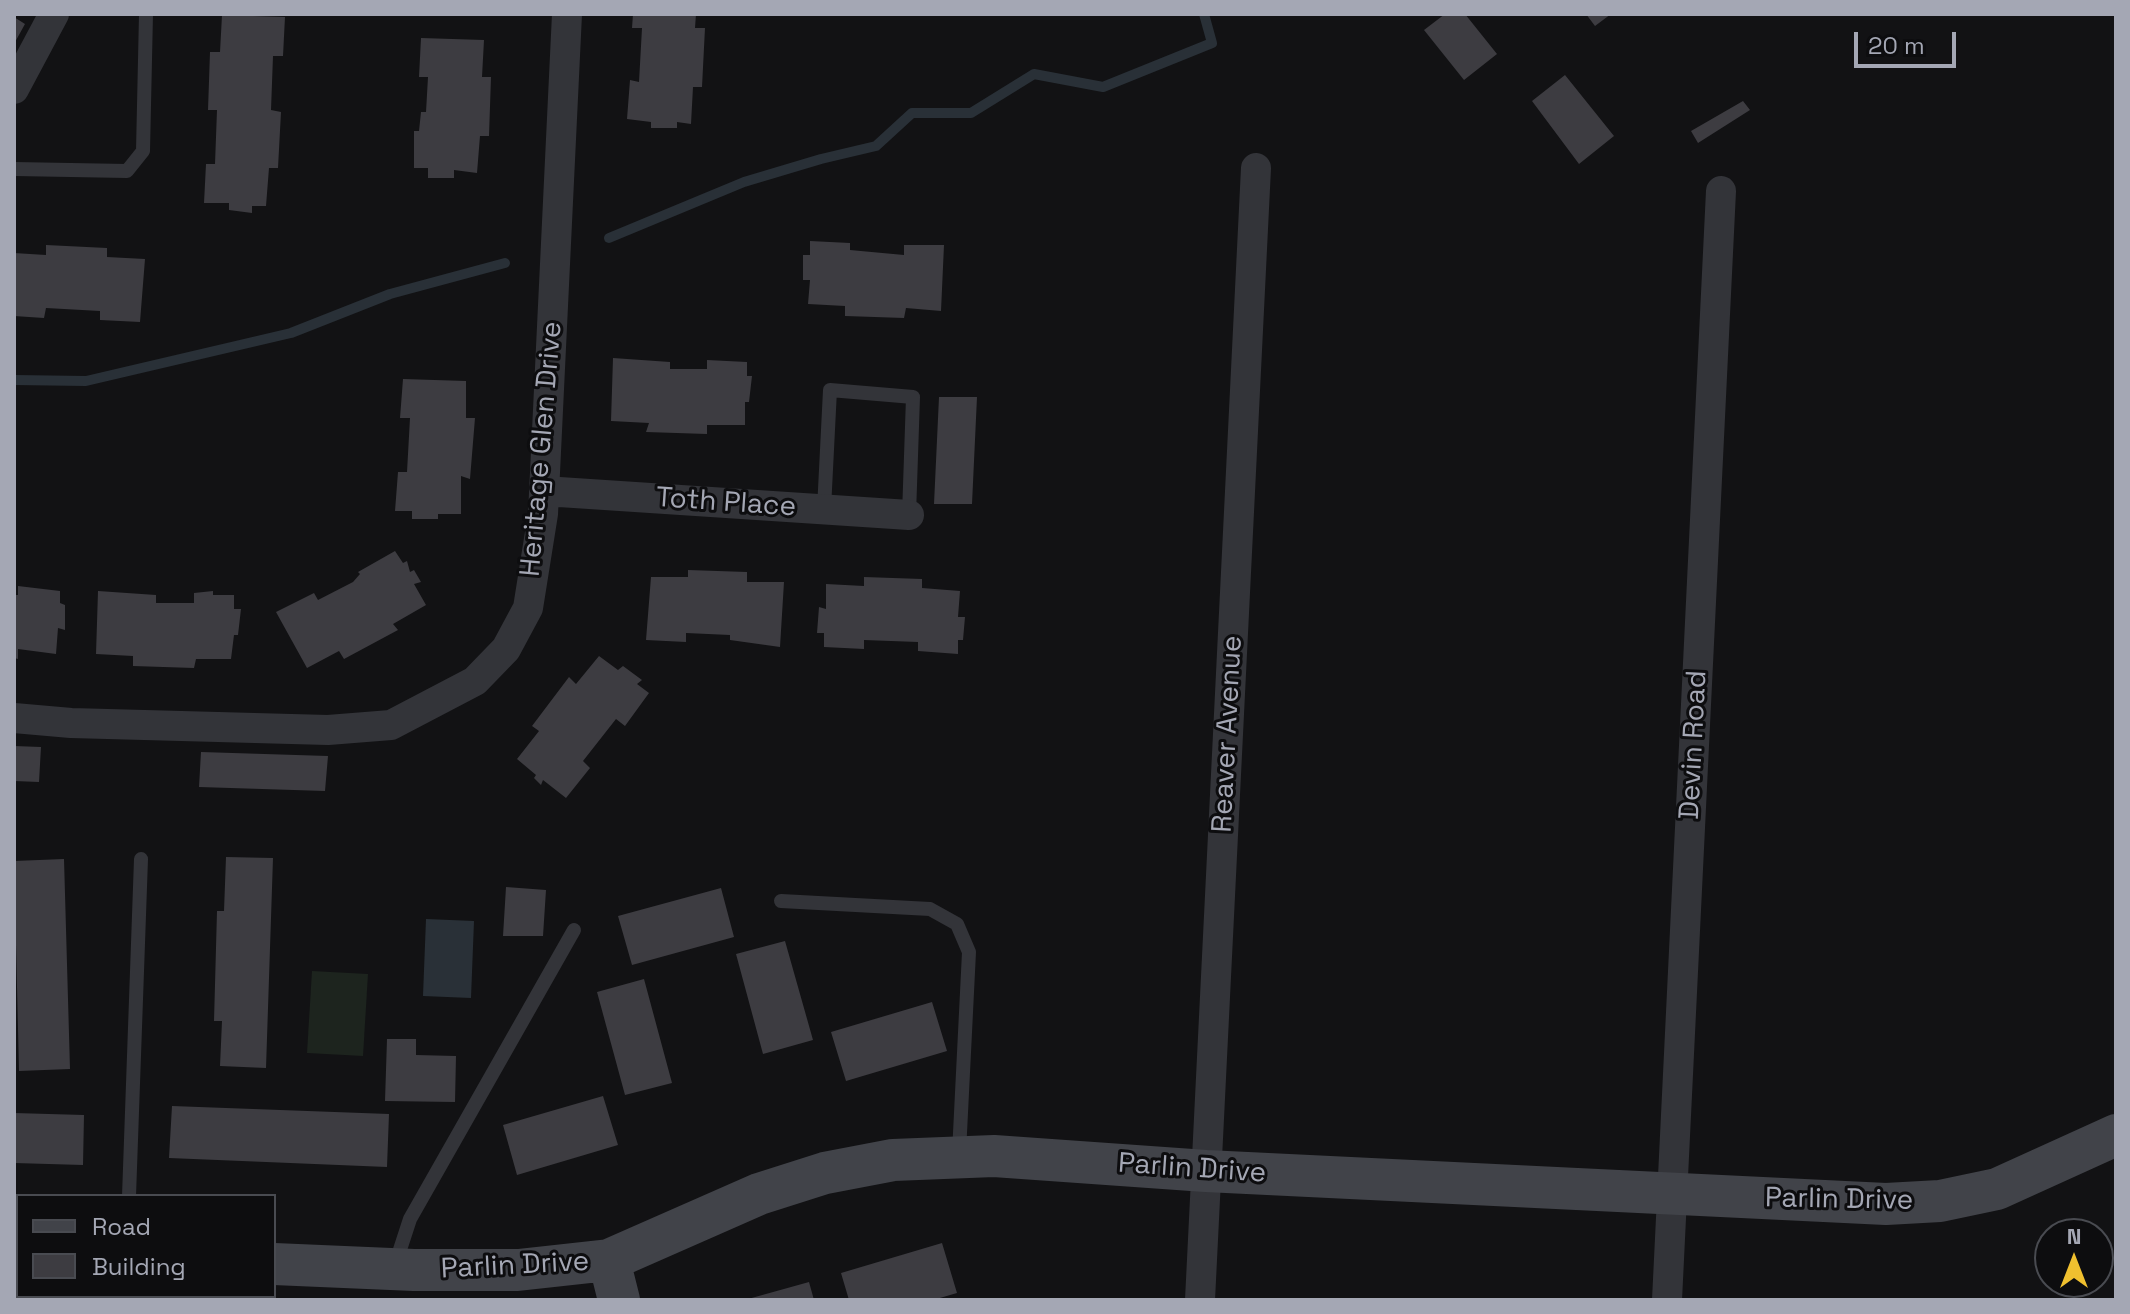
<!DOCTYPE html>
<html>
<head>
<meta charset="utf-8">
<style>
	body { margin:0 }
	#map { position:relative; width:2130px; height:1314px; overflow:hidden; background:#121214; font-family:"Space Grotesk",sans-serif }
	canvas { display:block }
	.frame { position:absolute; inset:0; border:16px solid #a4a7b4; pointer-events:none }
	.legend { position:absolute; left:16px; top:1194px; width:260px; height:104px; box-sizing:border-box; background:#0d0d0f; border:2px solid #494b51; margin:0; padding:10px 14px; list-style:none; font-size:24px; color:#a4a7b4 }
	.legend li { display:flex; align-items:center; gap:16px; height:40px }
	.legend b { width:40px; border:2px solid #494b51 }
	.north { position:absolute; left:2034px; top:1218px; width:80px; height:80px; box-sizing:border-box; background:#0d0d0f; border:2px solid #494b51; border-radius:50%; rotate:0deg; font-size:22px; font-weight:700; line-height:32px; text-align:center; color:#a4a7b4 }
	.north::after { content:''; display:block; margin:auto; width:28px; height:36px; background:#f0c02f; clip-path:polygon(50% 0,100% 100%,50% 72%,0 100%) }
	.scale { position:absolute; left:1854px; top:32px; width:102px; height:36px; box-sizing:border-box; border:4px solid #a4a7b4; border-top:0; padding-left:10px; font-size:24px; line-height:28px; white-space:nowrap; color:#a4a7b4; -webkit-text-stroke:6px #0d0d0f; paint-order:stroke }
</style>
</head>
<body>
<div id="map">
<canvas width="2130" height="1314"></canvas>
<div class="frame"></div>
<ul class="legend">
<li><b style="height:10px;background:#414349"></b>Road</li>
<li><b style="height:22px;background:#3d3c41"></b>Building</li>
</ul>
<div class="north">N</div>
<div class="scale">20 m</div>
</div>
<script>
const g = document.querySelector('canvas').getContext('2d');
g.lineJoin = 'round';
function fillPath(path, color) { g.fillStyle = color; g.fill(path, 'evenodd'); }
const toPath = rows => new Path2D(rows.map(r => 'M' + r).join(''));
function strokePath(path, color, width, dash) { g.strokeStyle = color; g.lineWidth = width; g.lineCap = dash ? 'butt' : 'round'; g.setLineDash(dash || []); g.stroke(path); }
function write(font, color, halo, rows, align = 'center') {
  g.font = font + ' "Space Grotesk",sans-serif'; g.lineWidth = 6; g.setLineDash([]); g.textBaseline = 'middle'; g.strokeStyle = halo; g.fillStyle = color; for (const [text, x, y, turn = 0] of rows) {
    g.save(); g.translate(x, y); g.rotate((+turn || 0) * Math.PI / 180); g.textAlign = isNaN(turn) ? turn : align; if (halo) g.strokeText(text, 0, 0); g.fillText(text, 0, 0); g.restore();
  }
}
fillPath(toPath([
	[312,971,368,974,363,1056,307,1053]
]), '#1d241e');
fillPath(toPath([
	[426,919,474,921,471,998,423,996]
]), '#293037');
strokePath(toPath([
	[609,238,744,182,821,159,876,146,912,113,971,113,1034,74,1103,87,1212,43,1204,14],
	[14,380,86,381,291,333,390,294,505,263]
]), '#293037', 10);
fillPath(toPath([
	[633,14,696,14,695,28,705,28,702,87,693,87,691,124,677,122,677,128,651,128,651,122,627,119,630,80,639,82,642,28,632,28],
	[1445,14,1465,14,1497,54,1464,80,1424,30],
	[1586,14,1611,14,1595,26],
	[222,15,285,17,283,56,273,56,271,110,281,112,278,168,269,168,266,206,252,206,252,213,229,210,229,203,204,203,206,164,215,164,217,110,208,110,210,52,220,52],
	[14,17,25,24,14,44],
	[421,38,484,40,482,77,491,77,489,136,480,136,477,173,454,170,454,178,428,178,428,168,414,168,414,131,419,131,421,112,426,112,428,77,419,77],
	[1565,75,1614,136,1579,164,1532,101],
	[1743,101,1750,110,1698,143,1691,131],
	[810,241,850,243,850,250,904,255,904,245,944,245,941,311,906,308,904,318,845,316,845,306,808,304,810,280,803,280,803,255,810,255],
	[46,245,107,248,107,257,145,259,140,322,100,320,100,311,46,308,44,318,14,316,14,253,46,255],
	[613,358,670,362,670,369,707,369,707,360,747,362,747,376,752,376,749,402,745,402,745,425,707,425,707,434,646,432,649,423,611,421],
	[403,379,466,381,466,418,475,418,470,479,461,476,461,514,438,514,438,519,412,519,412,511,395,511,398,472,407,472,410,418,400,418],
	[939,397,977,397,972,504,934,504],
	[395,551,403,563,407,561,410,572,414,570,421,582,414,584,426,605,393,624,398,630,344,659,339,651,307,668,276,612,314,593,318,600,353,582,360,574,358,572],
	[688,570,747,572,747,582,784,582,780,647,730,640,730,635,686,633,686,642,646,640,651,577,688,577],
	[864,577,922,579,922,588,960,591,958,617,965,617,963,640,958,640,958,654,918,651,918,642,864,640,864,649,824,647,824,633,817,633,819,607,826,609,826,584,864,586],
	[18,586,60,591,60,603,65,605,65,630,58,628,56,654,18,649,18,659,14,658,14,595,18,595],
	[98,591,156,595,156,603,194,603,194,593,213,591,213,595,234,595,234,609,241,609,238,635,234,635,231,659,196,659,194,668,133,666,133,656,96,654],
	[599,656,618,670,623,666,642,680,637,684,649,693,625,726,616,719,583,761,590,768,566,798,543,780,541,785,534,778,536,775,517,759,539,731,532,726,569,677,576,684],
	[14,746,41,747,39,782,14,781],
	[201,752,328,756,325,791,199,787],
	[226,857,273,858,266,1068,220,1066,222,1021,214,1021,217,911,224,911],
	[64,859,70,1069,19,1071,14,861],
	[506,887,546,890,543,936,503,936],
	[721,888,734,937,632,965,618,916],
	[785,941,813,1040,763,1054,736,954],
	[644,979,672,1083,625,1095,597,992],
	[932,1002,947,1051,846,1081,831,1032],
	[387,1039,416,1039,416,1055,456,1056,455,1102,385,1101],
	[603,1096,618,1145,517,1175,503,1125],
	[172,1106,389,1114,387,1167,169,1158],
	[14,1113,84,1115,83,1165,14,1163],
	[942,1243,957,1293,933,1300,849,1300,841,1273],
	[809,1282,814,1300,749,1300,748,1299]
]), '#3d3c41');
strokePath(toPath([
	[14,169,127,171,143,151,146,14],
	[824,509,830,390,913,397,909,515],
	[781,901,930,909,957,924,969,952,959,1153],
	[129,1196,141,859],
	[395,1265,410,1219,574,930]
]), '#333439', 14);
strokePath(toPath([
	[14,89,54,14],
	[544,491,909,515],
	[14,718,71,723,328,730,391,725,475,681,506,649,528,608,543,514,567,14],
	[125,1300,125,1296],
	[1200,1300,1256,168],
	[1667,1300,1721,191]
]), '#333439', 30);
strokePath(toPath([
	[14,1255,18,1255],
	[609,1260,619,1300],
	[274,1264,414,1270,518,1270,609,1260,759,1194,825,1173,893,1160,994,1156,1206,1171,1886,1204,1940,1201,1997,1189,2116,1135]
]), '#414349', 42);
write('28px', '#a4a7b4', '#0d0d0f', [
	["Heritage Glen Drive",542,449,-85],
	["Toth Place",726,503,4],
	["Reaver Avenue",1228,734,-87],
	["Devin Road",1694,745,-87],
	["Parlin Drive",1192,1169,4],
	["Parlin Drive",1839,1200,1],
	["Parlin Drive",515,1266,-3]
]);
</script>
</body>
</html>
